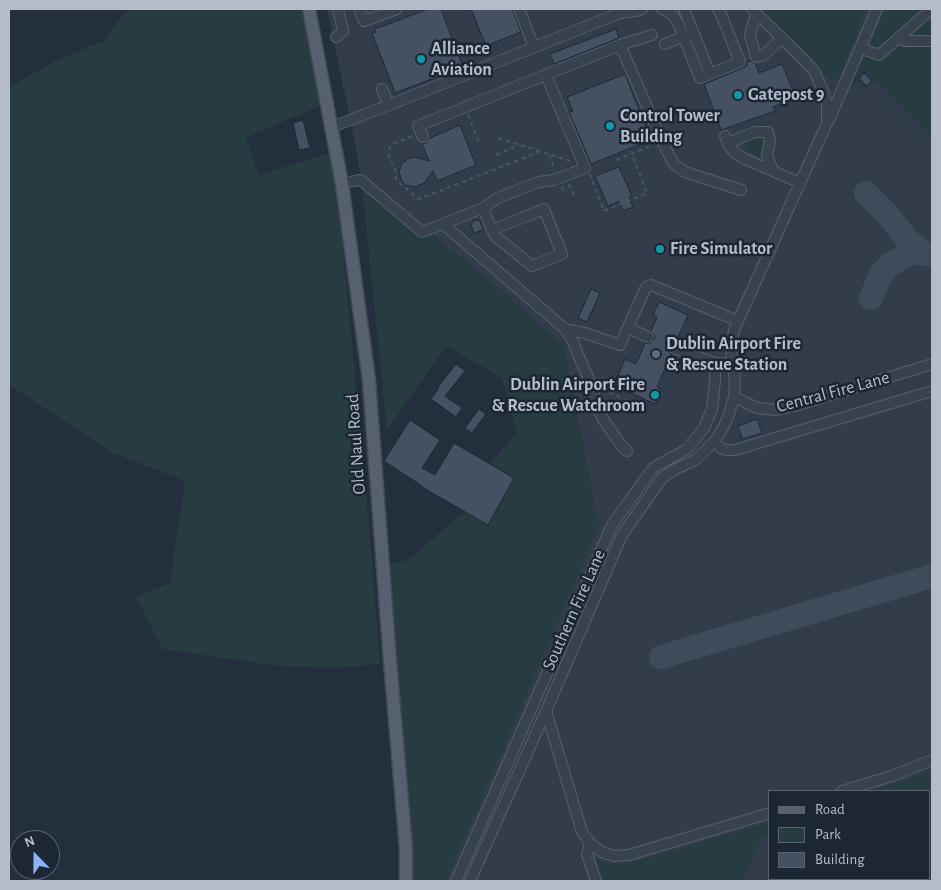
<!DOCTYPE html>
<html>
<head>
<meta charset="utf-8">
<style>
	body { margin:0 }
	#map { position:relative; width:941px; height:890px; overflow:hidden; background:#242f3e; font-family:"Alegreya Sans",sans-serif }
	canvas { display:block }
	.frame { position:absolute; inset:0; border:10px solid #b4bcc9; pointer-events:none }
	.legend { position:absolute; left:768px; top:790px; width:162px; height:90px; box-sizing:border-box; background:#1d2633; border:1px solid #59626f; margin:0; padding:6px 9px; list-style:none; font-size:15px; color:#b4bcc9 }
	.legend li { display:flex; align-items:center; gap:10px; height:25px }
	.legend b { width:25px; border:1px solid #59626f }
	.north { position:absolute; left:10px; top:830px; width:50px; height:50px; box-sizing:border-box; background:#1d2633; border:1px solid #59626f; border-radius:50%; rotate:338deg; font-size:14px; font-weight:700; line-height:20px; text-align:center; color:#b4bcc9 }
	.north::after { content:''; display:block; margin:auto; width:18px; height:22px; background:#8ab4f8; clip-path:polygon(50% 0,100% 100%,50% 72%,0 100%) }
</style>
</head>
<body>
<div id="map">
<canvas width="941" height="890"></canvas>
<div class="frame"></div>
<ul class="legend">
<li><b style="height:6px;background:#56606e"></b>Road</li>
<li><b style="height:14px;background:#263c3f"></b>Park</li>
<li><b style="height:14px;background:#455162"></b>Building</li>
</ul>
<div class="north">N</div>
</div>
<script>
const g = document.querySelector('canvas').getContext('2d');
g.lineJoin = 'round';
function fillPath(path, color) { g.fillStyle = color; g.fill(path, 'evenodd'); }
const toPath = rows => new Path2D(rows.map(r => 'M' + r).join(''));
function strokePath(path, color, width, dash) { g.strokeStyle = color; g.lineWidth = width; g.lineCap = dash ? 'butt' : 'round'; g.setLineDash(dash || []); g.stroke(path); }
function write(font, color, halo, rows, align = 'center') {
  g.font = font + ' "Alegreya Sans",sans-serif'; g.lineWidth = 5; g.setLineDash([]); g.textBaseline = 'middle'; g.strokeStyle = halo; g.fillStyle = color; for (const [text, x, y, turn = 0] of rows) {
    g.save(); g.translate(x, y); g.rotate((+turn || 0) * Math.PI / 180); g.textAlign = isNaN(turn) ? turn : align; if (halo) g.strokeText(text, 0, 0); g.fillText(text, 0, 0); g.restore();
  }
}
fillPath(toPath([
	[327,9,932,9,932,881,441,881,564,346,492,283,361,177,352,128],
	[770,791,930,791,930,879,770,879]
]), '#323c4b');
fillPath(toPath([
	[128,9,304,9,321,105,246,138,259,175,332,152,344,258,372,559,380,664,333,668,271,665,162,649,136,597,170,583,185,481,113,453,9,385,9,87,59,59,103,41],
	[761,9,865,9,856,36,840,75,838,78,832,80,824,75,818,65,811,57],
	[885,9,921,9,919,11,921,13,876,51,870,46],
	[926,19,932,25,932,38,911,37,907,34],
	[902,43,932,43,932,137,876,81,866,88,857,88,851,84,866,53,882,60],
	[758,136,765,137,765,156,760,158,749,151,744,142],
	[361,177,492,283,564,346,599,526,446,881,412,881,389,564,408,560,465,511,488,524,514,478,489,464,517,433,502,378,446,346,387,430],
	[932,770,932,881,831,881,832,879,930,879,930,791,871,791,905,781],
	[770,822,770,836,761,839,742,881,602,881,595,858,605,863,615,865,632,863]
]), '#263c3f');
strokePath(toPath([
	[866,193,888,215,908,241,926,254,932,255],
	[871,298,881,274,890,265,906,255,915,252,926,254],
	[661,657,932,576]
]), '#3f4a5a', 24);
const building = toPath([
	[428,9,441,9,463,67,395,93,372,33,376,32,375,29,428,9],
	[471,9,512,9,521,32,486,46,471,9],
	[616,29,619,38,554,64,550,54,616,29],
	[750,61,756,64,759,73,782,64,796,98,773,107,775,111,721,130,704,84,743,68,746,66,747,62,750,61],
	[864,73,872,81,866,86,859,78,864,73],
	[625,74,651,140,591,164,569,112,573,111,567,97,625,74],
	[303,120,310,148,299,150,293,123,303,120],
	[460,125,476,165,437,181,433,171,424,183,415,187,405,185,402,181,399,172,402,163,410,158,415,157,429,161,422,144,426,143,430,138,460,125],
	[619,167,632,196,629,197,633,207,623,211,619,201,608,206,595,176,619,167],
	[476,220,480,221,483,230,474,233,471,225,473,221,476,220],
	[591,289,600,293,587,322,578,318,591,289],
	[659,302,688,315,676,342,672,341,668,345,667,350,671,354,657,387,661,389,659,397,655,404,614,385,625,359,636,364,645,343,649,344,654,340,655,336,651,331,657,317,653,315,659,302],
	[456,364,465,371,445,396,462,408,456,417,431,399,439,388,438,387,456,364],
	[479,409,486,414,472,433,465,428,479,409],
	[757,419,762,433,742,439,738,426,757,419],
	[410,420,440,440,422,468,435,475,454,443,514,478,488,525,422,487,422,486,384,461,410,420]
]);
fillPath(building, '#455162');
strokePath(building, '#1f2835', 1);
const minor = toPath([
	[359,9,364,21,397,9],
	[519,9,534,47],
	[662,9,670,13,674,17,678,23,700,78,740,62,721,14,718,9],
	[684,9,710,74],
	[752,9,796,52,814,71,824,93,827,105,827,123,734,330,731,350,735,382,734,397,728,417,722,430,714,442,695,460,674,470,662,478,622,535,546,711,582,832,590,843,602,852,614,856,629,855,770,813],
	[621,13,636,11,642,9],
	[758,15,754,20,750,35,756,57,764,55,782,38],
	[336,37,343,31,338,9],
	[900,38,905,41,932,41],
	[665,44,689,34],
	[620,45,662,141,673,163,685,172,741,190],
	[860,48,879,55,927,13],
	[382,89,389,105,620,13,626,9],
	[829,120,877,9],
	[332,127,389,105],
	[725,136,729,146,735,153,743,158,800,183],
	[423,137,418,126,620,45,652,35],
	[728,143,755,132,768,132,770,141,767,155,773,171],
	[342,184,359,180,362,181,422,232,443,224,565,329],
	[483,208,492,230,495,236,532,266,562,254,544,209,492,230],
	[443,224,483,208,498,198,538,182,554,180,585,168,546,75],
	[628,328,648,337],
	[674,348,715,363,733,364],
	[734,397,757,408,776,410,795,406,932,364],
	[714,442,722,449,728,450,735,450,932,391],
	[627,451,622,446,604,421,597,407,593,389,577,352,573,341,565,329,585,333,620,345,646,287,651,285,738,321],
	[842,791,892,776,932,760],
	[590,843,587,854,596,881],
	[456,881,612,525,653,468,687,449,704,428,712,409,715,381,715,363],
	[470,881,546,711]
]);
const major = toPath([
	[309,9,342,184,369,380,390,661,406,848,406,881]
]);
strokePath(minor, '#565f6c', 12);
strokePath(major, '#414a57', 15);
strokePath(toPath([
	[468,115,480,145],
	[412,136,392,144,390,147,388,153,396,172,396,180,419,199,539,152],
	[498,138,573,162],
	[496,155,519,145],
	[549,155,555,171],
	[616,160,653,145],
	[590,174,604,211,647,193,632,154],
	[569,184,575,198],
	[562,187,565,193],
	[602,389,644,408,644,415],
	[623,406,626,400]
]), '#44595c', 2, [4, 4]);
strokePath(minor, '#38414e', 10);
strokePath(major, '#56606e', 12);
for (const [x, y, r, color] of [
	[421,59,5,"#0f9aa8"],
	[738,95,5,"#0f9aa8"],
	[610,126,5,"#0f9aa8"],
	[660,249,5,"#0f9aa8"],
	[656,354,5,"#5c6f8a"],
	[655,395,5,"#0f9aa8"]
]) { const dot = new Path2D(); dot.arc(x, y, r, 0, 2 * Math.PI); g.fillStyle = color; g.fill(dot); strokePath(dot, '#1d2633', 2); }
write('bold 18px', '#b4bcc9', '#1d2633', [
	["Alliance",431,49],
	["Aviation",431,70],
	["Gatepost 9",748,95],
	["Control Tower",620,116],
	["Building",620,137],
	["Fire Simulator",670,249],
	["Dublin Airport Fire",666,344],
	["& Rescue Station",666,365],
	["Dublin Airport Fire",645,385,"right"],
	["& Rescue Watchroom",645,406,"right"]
], 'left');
write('18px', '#b4bcc9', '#1d2633', [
	["Central Fire Lane",833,392,-15],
	["Old Naul Road",356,444,-94],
	["Southern Fire Lane",574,610,-66]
]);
</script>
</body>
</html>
